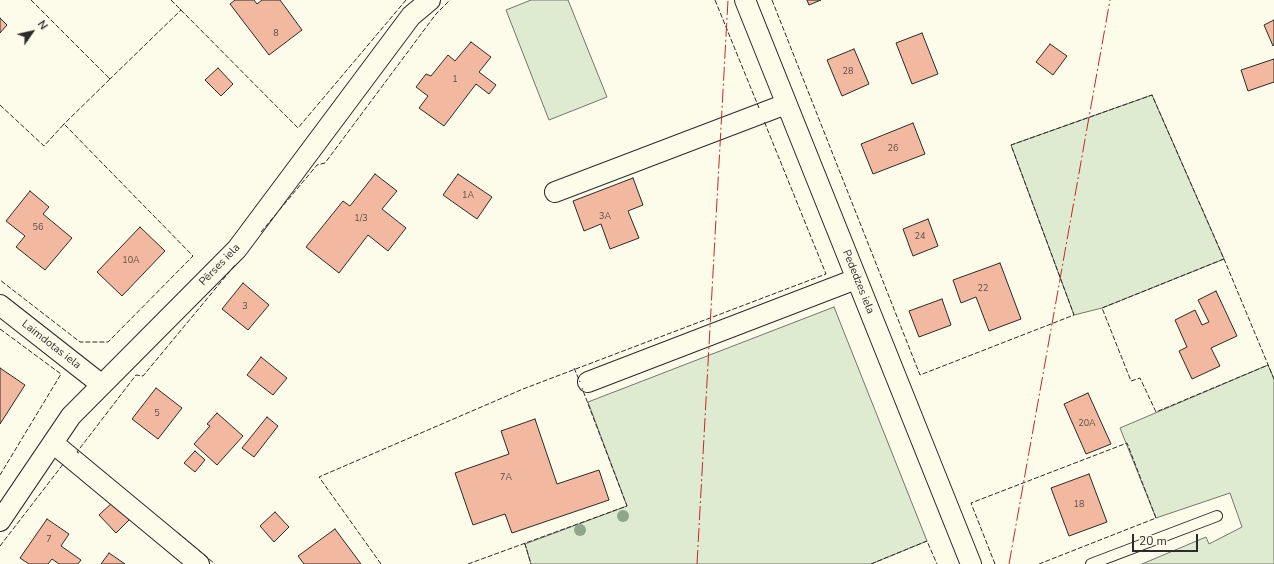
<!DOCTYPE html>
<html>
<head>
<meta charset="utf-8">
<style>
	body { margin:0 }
	#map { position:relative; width:1274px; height:564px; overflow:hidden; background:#fdfbea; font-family:"Nunito Sans",sans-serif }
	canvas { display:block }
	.north { position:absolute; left:12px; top:12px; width:40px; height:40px; -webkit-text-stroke:3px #fdfbea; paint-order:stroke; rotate:56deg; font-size:11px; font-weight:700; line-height:16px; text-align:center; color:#2b2b2b }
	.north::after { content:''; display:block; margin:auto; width:14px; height:18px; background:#2b2b2b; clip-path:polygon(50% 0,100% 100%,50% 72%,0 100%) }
	.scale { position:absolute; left:1132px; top:534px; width:66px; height:18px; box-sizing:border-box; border:2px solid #2b2b2b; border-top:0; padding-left:5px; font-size:12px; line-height:14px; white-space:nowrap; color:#2b2b2b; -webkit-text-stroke:3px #fdfbea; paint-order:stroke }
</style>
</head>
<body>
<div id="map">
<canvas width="1274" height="564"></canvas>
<div class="north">N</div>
<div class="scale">20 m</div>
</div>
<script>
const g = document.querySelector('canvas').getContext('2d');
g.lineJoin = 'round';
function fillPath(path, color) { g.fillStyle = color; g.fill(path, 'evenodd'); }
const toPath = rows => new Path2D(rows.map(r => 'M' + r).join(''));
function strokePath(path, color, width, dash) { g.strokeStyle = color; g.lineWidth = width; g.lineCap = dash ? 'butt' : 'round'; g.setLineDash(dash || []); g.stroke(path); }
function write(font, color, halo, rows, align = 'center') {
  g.font = font + ' "Nunito Sans",sans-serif'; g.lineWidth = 3; g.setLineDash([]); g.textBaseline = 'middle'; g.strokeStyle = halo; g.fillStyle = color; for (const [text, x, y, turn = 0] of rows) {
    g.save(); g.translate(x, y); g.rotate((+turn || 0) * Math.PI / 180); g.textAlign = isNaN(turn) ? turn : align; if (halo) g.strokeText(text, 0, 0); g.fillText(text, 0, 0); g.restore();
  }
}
const green = toPath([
	[531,0,568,0,607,97,549,120,506,10,531,0],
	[1152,95,1224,259,1102,308,1074,315,1011,145,1152,95],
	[834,307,927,541,871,564,531,564,525,544,627,506,588,402,834,307],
	[1268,365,1274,379,1274,564,1142,564,1206,537,1209,544,1242,527,1230,493,1156,518,1120,428,1268,365]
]);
fillPath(green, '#deebd1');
strokePath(green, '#74746e', 1);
const building = toPath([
	[235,0,254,0,257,4,262,0,280,0,302,30,269,55,230,4,235,0],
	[807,0,821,0,809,5,807,0],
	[0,18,7,25,0,33,0,18],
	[1274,20,1274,45,1273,46,1264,25,1274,20],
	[922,33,938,74,912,84,896,43,922,33],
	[471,42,491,57,479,72,496,85,489,94,476,84,444,126,419,108,428,96,416,87,426,74,431,76,448,55,455,61,471,42],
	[1050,44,1067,56,1053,75,1036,62,1050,44],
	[854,49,869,84,842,96,827,60,854,49],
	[1274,59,1274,82,1248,91,1241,70,1274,59],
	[218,68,233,84,221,96,205,80,218,68],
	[913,123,925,154,873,174,861,144,913,123],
	[375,174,397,191,382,209,406,228,388,251,368,235,339,273,306,247,343,201,350,206,375,174],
	[458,174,492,197,477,219,443,195,458,174],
	[633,178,643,205,628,211,639,238,610,249,601,224,584,231,573,201,633,178],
	[30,191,49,207,43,214,72,238,45,270,16,247,25,236,6,221,30,191],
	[928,219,938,246,913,256,903,229,928,219],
	[140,227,165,251,122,296,97,272,140,227],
	[1000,263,1021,319,989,331,976,297,961,303,953,280,1000,263],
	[243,283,269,305,248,330,222,309,243,283],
	[1216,291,1237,336,1211,348,1220,366,1192,379,1179,351,1187,347,1175,320,1195,310,1202,325,1209,322,1198,300,1216,291],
	[942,299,951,325,919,337,909,311,942,299],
	[261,357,287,378,273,395,247,375,261,357],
	[0,368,25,385,0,424,0,368],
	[156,388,182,408,158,439,132,419,156,388],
	[1088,393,1111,444,1086,454,1064,404,1088,393],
	[217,413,243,436,217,465,194,444,210,426,207,424,217,413],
	[267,417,278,426,254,457,242,448,267,417],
	[535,419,557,484,599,470,609,500,512,533,505,514,473,525,455,473,509,454,501,431,535,419],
	[195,451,205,460,195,472,184,463,195,451],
	[1089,474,1107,522,1069,536,1051,488,1089,474],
	[114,501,131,518,116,533,99,515,114,501],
	[275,512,289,527,274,542,260,526,275,512],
	[47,519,69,534,61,546,81,560,78,564,59,564,52,559,48,564,29,564,20,558,47,519],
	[335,529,361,564,304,564,298,556,335,529],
	[109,553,125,564,101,564,109,553]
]);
fillPath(building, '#f2b8a0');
strokePath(building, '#2b2b2b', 1);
const service = toPath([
	[1091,564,1217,516]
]);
const minor = toPath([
	[745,0,971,564],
	[555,192,786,104],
	[0,305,102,385],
	[588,382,856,279],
	[53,443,199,564],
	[0,521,71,416,237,249,411,16,430,0]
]);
strokePath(service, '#2b2b2b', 12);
strokePath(minor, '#2b2b2b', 22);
strokePath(service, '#fdfbea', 10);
strokePath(minor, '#fdfbea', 20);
strokePath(toPath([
	[31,0,110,79,63,125],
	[171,0,298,128,406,0],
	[715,0,759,108],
	[772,0,920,375,1074,315,1011,145,1152,95,1224,259,1274,379],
	[109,78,110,79,181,10,180,9],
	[0,105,44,146,64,124,193,256,108,342,80,342,0,280],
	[261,232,317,165,325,163,436,14,450,0],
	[1224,259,1102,308,1131,381,1140,378,1156,412,1268,365],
	[0,329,61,374,0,475],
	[574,368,580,382],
	[79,453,77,452,136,375,143,376,235,265],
	[177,532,215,564],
	[524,544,525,544,531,564],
	[0,546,64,463],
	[381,564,319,477,523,389,826,274,764,121],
	[468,564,627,506,582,388],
	[871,564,927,541,937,564],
	[995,564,971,503,1127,443,1156,518,1039,564]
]), '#2b2b2b', 1, [5, 2]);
strokePath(toPath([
	[697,564,728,0],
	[1009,564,1110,0]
]), '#c62828', 1, [14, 3, 2, 3]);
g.fillStyle = '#8ea78a';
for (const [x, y] of [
	[623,516],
	[580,530]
]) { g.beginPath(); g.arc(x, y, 6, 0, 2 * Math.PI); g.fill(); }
write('9px', '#5d4e48', null, [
	["8",276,34],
	["28",848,72],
	["1",455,80],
	["26",893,149],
	["1A",468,196],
	["3A",605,217],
	["1/3",361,219],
	["56",38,228],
	["24",920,237],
	["10A",131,261],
	["22",983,289],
	["3",245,307],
	["5",157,414],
	["20A",1087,424],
	["7A",506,478],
	["18",1079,505],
	["7",49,540]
]);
write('11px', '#2b2b2b', '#fdfbea', [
	["Pērses iela",220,265,-46],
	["Pededzes iela",858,282,68],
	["Laimdotas iela",51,345,38]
]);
</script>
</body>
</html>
